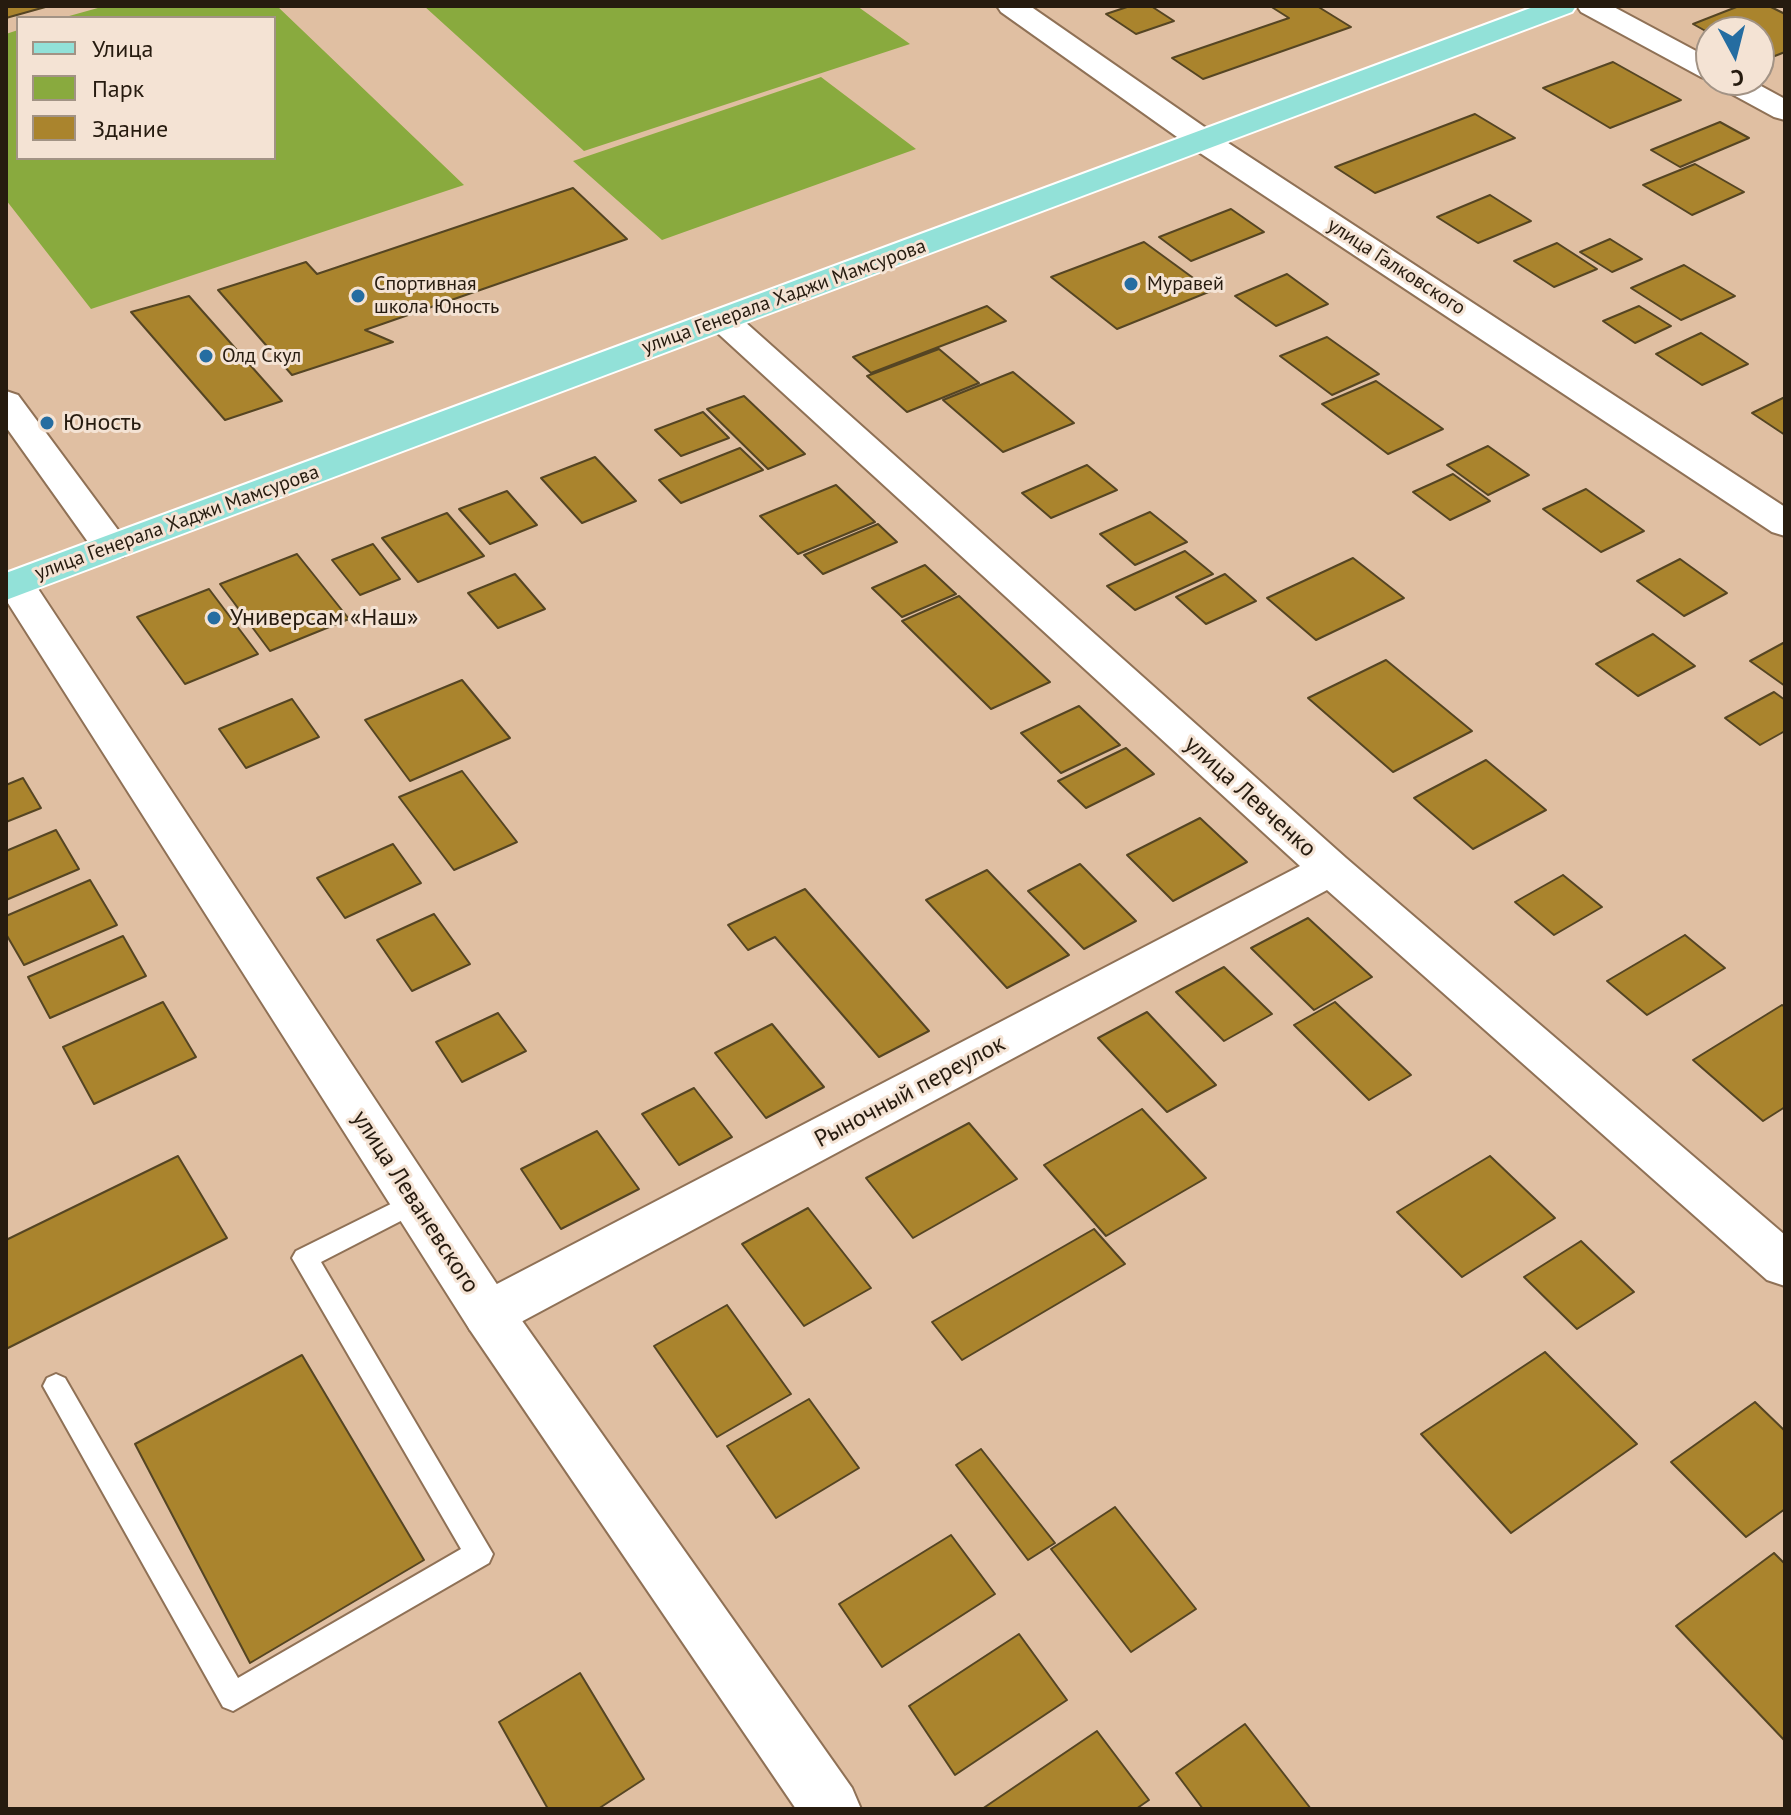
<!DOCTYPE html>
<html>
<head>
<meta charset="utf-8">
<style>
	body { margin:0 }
	#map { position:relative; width:1791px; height:1815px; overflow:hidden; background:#e0bfa2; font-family:"PT Sans",sans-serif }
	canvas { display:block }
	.frame { position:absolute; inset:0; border:8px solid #261b0f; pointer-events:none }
	.legend { position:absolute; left:16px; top:16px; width:260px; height:144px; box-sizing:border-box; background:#f4e3d4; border:2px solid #a29385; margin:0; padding:10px 14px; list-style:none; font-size:24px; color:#261b0f }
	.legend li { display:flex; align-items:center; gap:16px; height:40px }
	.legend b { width:40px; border:2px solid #a29385 }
	.north { position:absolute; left:1695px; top:16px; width:80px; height:80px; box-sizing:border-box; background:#f4e3d4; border:2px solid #a29385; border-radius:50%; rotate:173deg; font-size:22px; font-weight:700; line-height:32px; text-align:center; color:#261b0f }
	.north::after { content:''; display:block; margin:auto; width:28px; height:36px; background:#256da1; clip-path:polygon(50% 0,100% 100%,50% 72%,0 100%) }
</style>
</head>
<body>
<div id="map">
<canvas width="1791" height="1815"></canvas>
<div class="frame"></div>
<ul class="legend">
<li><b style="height:10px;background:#92e1d8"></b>Улица</li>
<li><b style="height:22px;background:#89aa3e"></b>Парк</li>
<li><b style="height:22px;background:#aa842d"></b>Здание</li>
</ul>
<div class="north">С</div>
</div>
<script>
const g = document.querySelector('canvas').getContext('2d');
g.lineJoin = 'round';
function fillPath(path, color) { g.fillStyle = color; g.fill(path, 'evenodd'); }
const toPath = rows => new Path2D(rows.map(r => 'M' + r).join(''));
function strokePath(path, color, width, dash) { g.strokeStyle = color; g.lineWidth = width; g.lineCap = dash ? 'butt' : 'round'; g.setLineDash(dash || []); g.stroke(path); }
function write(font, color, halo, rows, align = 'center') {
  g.font = font + ' "PT Sans",sans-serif'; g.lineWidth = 6; g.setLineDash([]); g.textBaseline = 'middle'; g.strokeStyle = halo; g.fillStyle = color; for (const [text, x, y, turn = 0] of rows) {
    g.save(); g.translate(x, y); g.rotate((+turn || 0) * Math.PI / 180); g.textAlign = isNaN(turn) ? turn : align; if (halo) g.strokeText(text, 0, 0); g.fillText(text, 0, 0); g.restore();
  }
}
fillPath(toPath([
	[105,6,277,6,464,185,91,309,6,200,6,34,18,30,18,158,274,158,274,18,62,18],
	[424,6,857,6,910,44,584,151],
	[821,77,916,149,662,240,573,161]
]), '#89aa3e');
const building = toPath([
	[6,6,49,6,6,18,6,6],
	[1130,6,1151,6,1174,21,1136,34,1106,14,1130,6],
	[1270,6,1317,6,1351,27,1203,79,1172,58,1289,18,1270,6],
	[1739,6,1769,6,1785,14,1785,52,1762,61,1759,60,1759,32,1711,34,1693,24,1739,6],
	[1613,62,1681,100,1610,128,1543,88,1613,62],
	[1475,114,1515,138,1375,193,1335,167,1475,114],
	[1720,122,1749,138,1680,167,1651,150,1720,122],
	[1695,164,1744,192,1692,215,1643,185,1695,164],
	[573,188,627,239,365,330,393,342,292,375,218,290,306,262,317,274,573,188],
	[1490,195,1531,221,1478,243,1437,217,1490,195],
	[1231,209,1264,232,1191,261,1159,237,1231,209],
	[1610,239,1642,259,1612,272,1580,252,1610,239],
	[1144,242,1211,291,1117,329,1051,277,1144,242],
	[1557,243,1597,269,1554,287,1514,261,1557,243],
	[1684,265,1735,296,1681,320,1631,288,1684,265],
	[1287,274,1328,304,1276,326,1235,296,1287,274],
	[189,296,282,401,225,420,131,312,189,296],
	[987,306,1006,321,871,373,853,357,987,306],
	[1639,306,1671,326,1635,343,1603,321,1639,306],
	[1701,333,1748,364,1702,385,1656,354,1701,333],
	[1327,337,1379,374,1332,395,1280,356,1327,337],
	[939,349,979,383,907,412,867,376,939,349],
	[1013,372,1074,423,1003,452,943,400,1013,372],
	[1376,381,1443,429,1388,454,1322,404,1376,381],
	[744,396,805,454,768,469,707,409,744,396],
	[1785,397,1785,435,1752,413,1785,397],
	[703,412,729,438,681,456,655,430,703,412],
	[1488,446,1529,475,1488,495,1447,465,1488,446],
	[740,448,763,470,681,503,659,480,740,448],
	[595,457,636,501,582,523,541,478,595,457],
	[1087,465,1117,490,1051,518,1022,493,1087,465],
	[1453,474,1490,501,1450,520,1413,492,1453,474],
	[836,485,875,522,798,554,760,516,836,485],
	[1586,489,1644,531,1601,552,1543,509,1586,489],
	[507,491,537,525,490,544,459,509,507,491],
	[1150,512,1187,542,1135,565,1100,534,1150,512],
	[447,513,484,556,418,582,382,538,447,513],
	[878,524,897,542,823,574,804,555,878,524],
	[373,544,400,579,360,595,332,560,373,544],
	[1185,551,1213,574,1135,610,1107,586,1185,551],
	[297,554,349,619,270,651,220,584,297,554],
	[1353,558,1404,598,1316,640,1267,598,1353,558],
	[1680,559,1727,593,1684,616,1637,581,1680,559],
	[925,565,956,594,902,617,872,588,925,565],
	[515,574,545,609,498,628,468,593,515,574],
	[1225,574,1256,601,1206,624,1176,597,1225,574],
	[209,589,258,654,185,684,137,617,209,589],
	[959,596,1050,682,991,709,902,621,959,596],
	[1653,634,1695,666,1638,696,1596,664,1653,634],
	[1785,642,1785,686,1750,661,1785,642],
	[1386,660,1472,731,1393,772,1308,698,1386,660],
	[462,680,510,738,410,781,365,720,462,680],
	[1774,692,1785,700,1785,731,1760,745,1725,718,1774,692],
	[292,699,319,737,246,768,219,729,292,699],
	[1079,706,1120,745,1061,773,1021,733,1079,706],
	[1126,748,1154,774,1086,808,1058,781,1126,748],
	[1486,760,1546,810,1473,849,1414,798,1486,760],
	[462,771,517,842,454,870,399,797,462,771],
	[23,778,41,808,6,822,6,785,23,778],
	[1200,818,1247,862,1173,901,1127,855,1200,818],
	[56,830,79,869,6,900,6,851,56,830],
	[393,844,421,883,345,918,317,878,393,844],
	[1080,864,1136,921,1084,949,1028,891,1080,864],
	[987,870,1069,955,1007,988,926,900,987,870],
	[1563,875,1602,907,1554,935,1515,902,1563,875],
	[90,880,117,925,24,965,6,934,6,916,90,880],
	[805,889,929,1031,879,1057,775,937,748,950,728,925,805,889],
	[434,914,470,964,412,991,377,940,434,914],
	[1308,918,1372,977,1314,1010,1251,948,1308,918],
	[1685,935,1725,968,1647,1015,1607,981,1685,935],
	[123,936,146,976,50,1018,28,977,123,936],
	[1224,967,1272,1014,1224,1041,1176,992,1224,967],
	[163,1002,196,1057,94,1104,63,1047,163,1002],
	[1335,1002,1411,1075,1369,1100,1294,1025,1335,1002],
	[1782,1005,1785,1007,1785,1107,1763,1121,1693,1060,1782,1005],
	[1147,1012,1216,1085,1167,1112,1098,1038,1147,1012],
	[498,1013,526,1051,462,1082,436,1042,498,1013],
	[772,1024,824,1087,766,1118,715,1053,772,1024],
	[694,1088,732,1137,679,1165,642,1114,694,1088],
	[1142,1109,1206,1178,1106,1236,1044,1165,1142,1109],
	[969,1123,1017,1179,913,1238,866,1178,969,1123],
	[597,1131,639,1189,561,1229,521,1169,597,1131],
	[178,1156,227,1238,6,1349,6,1240,178,1156],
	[1490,1156,1555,1218,1462,1277,1397,1212,1490,1156],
	[808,1208,871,1288,804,1326,742,1244,808,1208],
	[1094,1229,1125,1264,962,1360,932,1322,1094,1229],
	[1581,1241,1634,1292,1577,1329,1524,1277,1581,1241],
	[727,1305,791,1394,717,1437,654,1346,727,1305],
	[1545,1352,1637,1444,1511,1533,1421,1434,1545,1352],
	[302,1355,424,1560,250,1663,135,1444,302,1355],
	[809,1399,859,1468,776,1518,727,1446,809,1399],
	[1755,1402,1785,1431,1785,1509,1746,1537,1671,1462,1755,1402],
	[981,1449,1055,1543,1028,1560,956,1465,981,1449],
	[1115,1507,1196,1609,1131,1652,1051,1549,1115,1507],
	[951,1535,995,1594,882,1667,839,1604,951,1535],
	[1774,1553,1785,1564,1785,1741,1676,1626,1774,1553],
	[1019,1634,1067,1700,955,1775,909,1706,1019,1634],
	[580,1673,644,1779,598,1809,548,1809,499,1722,580,1673],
	[1245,1724,1311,1809,1203,1809,1176,1773,1245,1724],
	[1097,1731,1149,1800,1136,1809,982,1809,1097,1731]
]);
fillPath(building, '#aa842d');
strokePath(building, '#554523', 2);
const service = toPath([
	[415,1192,424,1195,427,1202,424,1209,321,1262,493,1554,489,1563,233,1711,223,1707,43,1386,47,1378,56,1374,65,1378,238,1678,461,1549,292,1258,296,1251,415,1192]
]);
const minor = toPath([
	[997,6,1030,6,1216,135,1785,507,1785,536,1772,532,1194,149,1001,12,997,6],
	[1577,6,1612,6,1711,59,1711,80,1701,77,1581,12,1577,6],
	[1713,80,1750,80,1785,99,1785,120,1774,117,1717,86,1713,80],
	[723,310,735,313,1346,858,1785,1235,1785,1286,1767,1280,1327,890,506,1330,488,1336,470,1330,462,1314,470,1298,1300,866,711,327,706,320,711,313,723,310]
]);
const tertiary = toPath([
	[6,391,18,395,124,538,130,547,124,556,111,559,98,556,6,427,6,391],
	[15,572,29,575,506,1298,852,1788,861,1809,796,1809,470,1330,6,600,6,574,15,572]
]);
const primary = toPath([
	[1536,6,1576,6,1572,12,6,600,6,573,1536,6]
]);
strokePath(service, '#8f7156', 4);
strokePath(minor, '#8f7156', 4);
strokePath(tertiary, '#8f7156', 4);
strokePath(primary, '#fff', 4);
fillPath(service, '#fff');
fillPath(minor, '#fff');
fillPath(tertiary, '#fff');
fillPath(primary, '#92e1d8');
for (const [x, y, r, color] of [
	[1131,284,8,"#256da1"],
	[358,296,8,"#256da1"],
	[206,356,8,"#256da1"],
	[47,423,8,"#256da1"],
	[214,618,8,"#256da1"]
]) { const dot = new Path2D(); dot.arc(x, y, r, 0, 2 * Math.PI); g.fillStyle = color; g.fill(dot); strokePath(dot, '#f4e3d4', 3); }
write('20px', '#261b0f', '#f4e3d4', [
	["улица Галковского",1396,267,33],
	["улица Генерала Хаджи Мамсурова",784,297,-20],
	["улица Генерала Хаджи Мамсурова",177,523,-20]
]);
write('20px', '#261b0f', '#f4e3d4', [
	["Спортивная",374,284],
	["школа Юность",374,307],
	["Муравей",1147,284],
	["Олд Скул",222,356]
], 'left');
write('24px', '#261b0f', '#f4e3d4', [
	["Юность",63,423],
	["Универсам «Наш»",230,618]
], 'left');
write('24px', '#261b0f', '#f4e3d4', [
	["улица Левченко",1250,797,42],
	["Рыночный переулок",910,1092,-28],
	["улица Леваневского",415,1202,57]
]);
</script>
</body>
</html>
